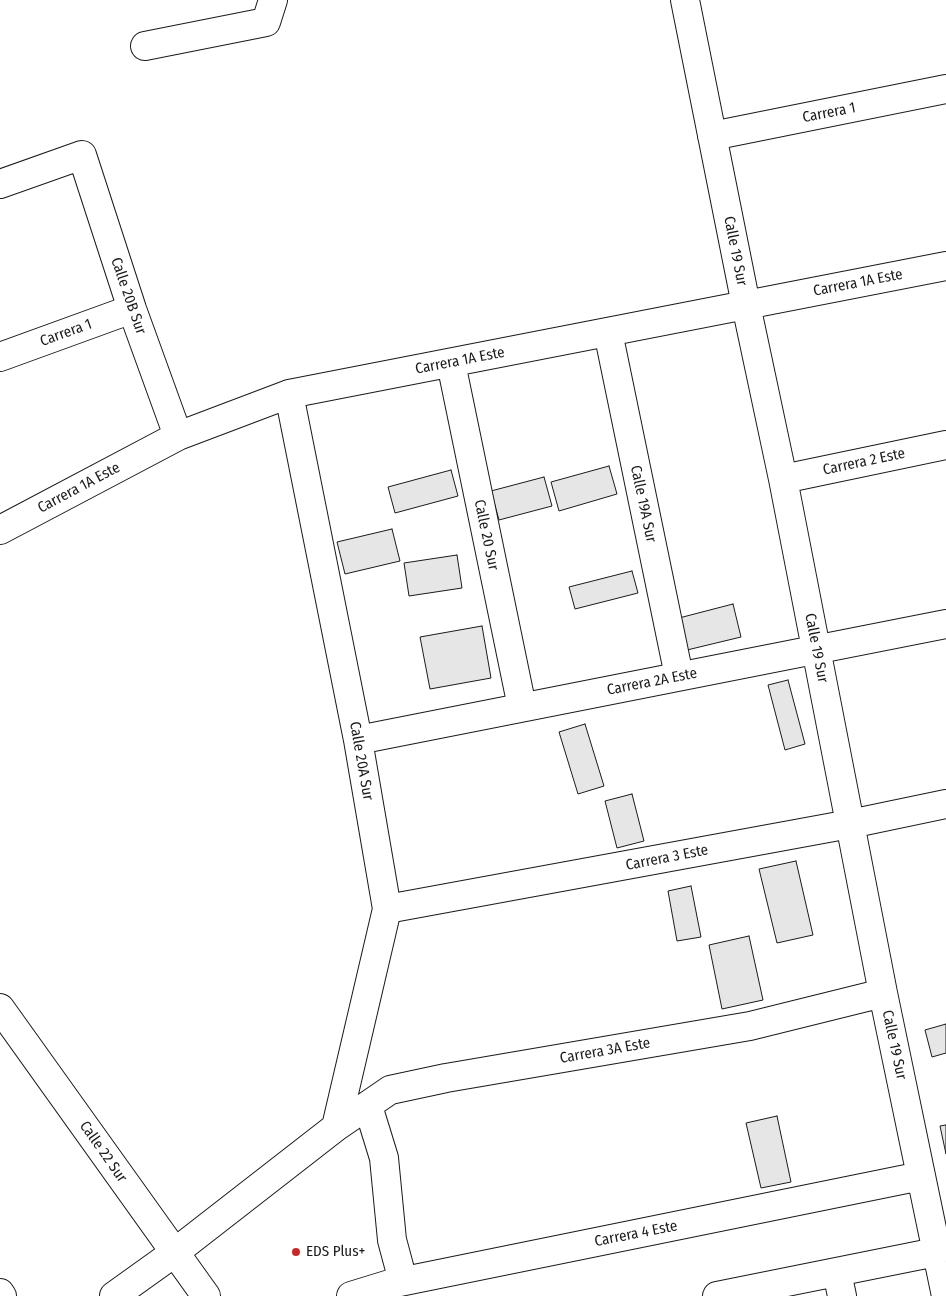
<!DOCTYPE html>
<html>
<head>
<meta charset="utf-8">
<style>
	body { margin:0 }
	canvas { display:block; background:#fff }
</style>
</head>
<body>
<canvas width="946" height="1296"></canvas>
<script>
const g = document.querySelector('canvas').getContext('2d');
g.lineJoin = 'round';
function fillPath(path, color) { g.fillStyle = color; g.fill(path, 'evenodd'); }
const toPath = rows => new Path2D(rows.map(r => 'M' + r).join(''));
function strokePath(path, color, width, dash) { g.strokeStyle = color; g.lineWidth = width; g.lineCap = dash ? 'butt' : 'round'; g.setLineDash(dash || []); g.stroke(path); }
function write(font, color, halo, rows, align = 'center') {
  g.font = font + ' "Fira Sans Condensed",sans-serif'; g.lineWidth = 4; g.setLineDash([]); g.textBaseline = 'middle'; g.strokeStyle = halo; g.fillStyle = color; for (const [text, x, y, turn = 0] of rows) {
    g.save(); g.translate(x, y); g.rotate((+turn || 0) * Math.PI / 180); g.textAlign = isNaN(turn) ? turn : align; if (halo) g.strokeText(text, 0, 0); g.fillText(text, 0, 0); g.restore();
  }
}
const building = toPath([
	[609,466,617,494,559,511,551,482,609,466],
	[451,470,458,496,395,513,388,487,451,470],
	[544,477,552,506,499,520,491,491,544,477],
	[392,529,400,561,345,574,337,542,392,529],
	[457,555,462,588,409,596,404,563,457,555],
	[632,571,638,593,575,609,569,587,632,571],
	[733,604,741,637,687,650,679,618,733,604],
	[482,626,491,678,430,689,420,637,482,626],
	[788,680,805,744,785,750,768,685,788,680],
	[585,724,604,786,578,794,559,732,585,724],
	[632,794,644,841,617,848,605,801,632,794],
	[796,861,813,935,777,943,759,869,796,861],
	[691,886,701,937,677,941,668,891,691,886],
	[749,936,763,1000,722,1009,709,945,749,936],
	[946,1024,946,1053,932,1057,925,1030,946,1024],
	[777,1116,791,1182,761,1188,746,1123,777,1116],
	[946,1125,946,1154,940,1126,946,1125]
]);
fillPath(building, '#e6e6e6');
strokePath(building, '#1a1a1a', 1);
const minor = toPath([
	[685,0,746,305,783,479,883,993,946,1296],
	[145,46,266,22,273,0],
	[712,136,946,89],
	[0,184,82,155,132,309,178,436],
	[608,332,679,676],
	[0,357,132,309],
	[451,363,522,707],
	[289,394,358,740,387,909,336,1127],
	[783,479,946,445],
	[0,530,178,436,289,394,946,266],
	[358,740,946,624],
	[387,909,850,824,946,804],
	[368,1106,384,1158,392,1240,403,1281],
	[837,1272,842,1296],
	[0,1293,2,1296],
	[114,1296,174,1253,336,1127,390,1090,446,1078,750,1026,883,993],
	[351,1296,390,1284,921,1176],
	[717,1296,936,1252]
]);
const major = toPath([
	[0,1008,206,1296]
]);
strokePath(minor, '#1a1a1a', 30);
strokePath(major, '#1a1a1a', 30);
strokePath(minor, '#fff', 28);
strokePath(major, '#fff', 28);
for (const [x, y, r, color] of [
	[296,1252,5,"#c62828"]
]) { const dot = new Path2D(); dot.arc(x, y, r, 0, 2 * Math.PI); g.fillStyle = color; g.fill(dot); strokePath(dot, '#fff', 2); }
write('15px', '#1a1a1a', '#fff', [
	["Carrera 1",829,113,-11],
	["Calle 19 Sur",735,251,79],
	["Carrera 1A Este",858,283,-11],
	["Calle 20B Sur",128,296,71],
	["Carrera 1",66,333,-20],
	["Carrera 1A Este",460,361,-11],
	["Carrera 2 Este",864,462,-12],
	["Carrera 1A Este",79,488,-28],
	["Calle 19A Sur",643,504,78],
	["Calle 20 Sur",486,535,78],
	["Calle 19 Sur",816,648,79],
	["Carrera 2A Este",652,682,-11],
	["Calle 20A Sur",361,761,80],
	["Carrera 3 Este",667,858,-11],
	["Calle 19 Sur",894,1045,78],
	["Carrera 3A Este",605,1051,-10],
	["Calle 22 Sur",103,1152,55],
	["Carrera 4 Este",636,1234,-11]
]);
write('15px', '#1a1a1a', '#fff', [
	["EDS Plus+",306,1252]
], 'left');
</script>
</body>
</html>
